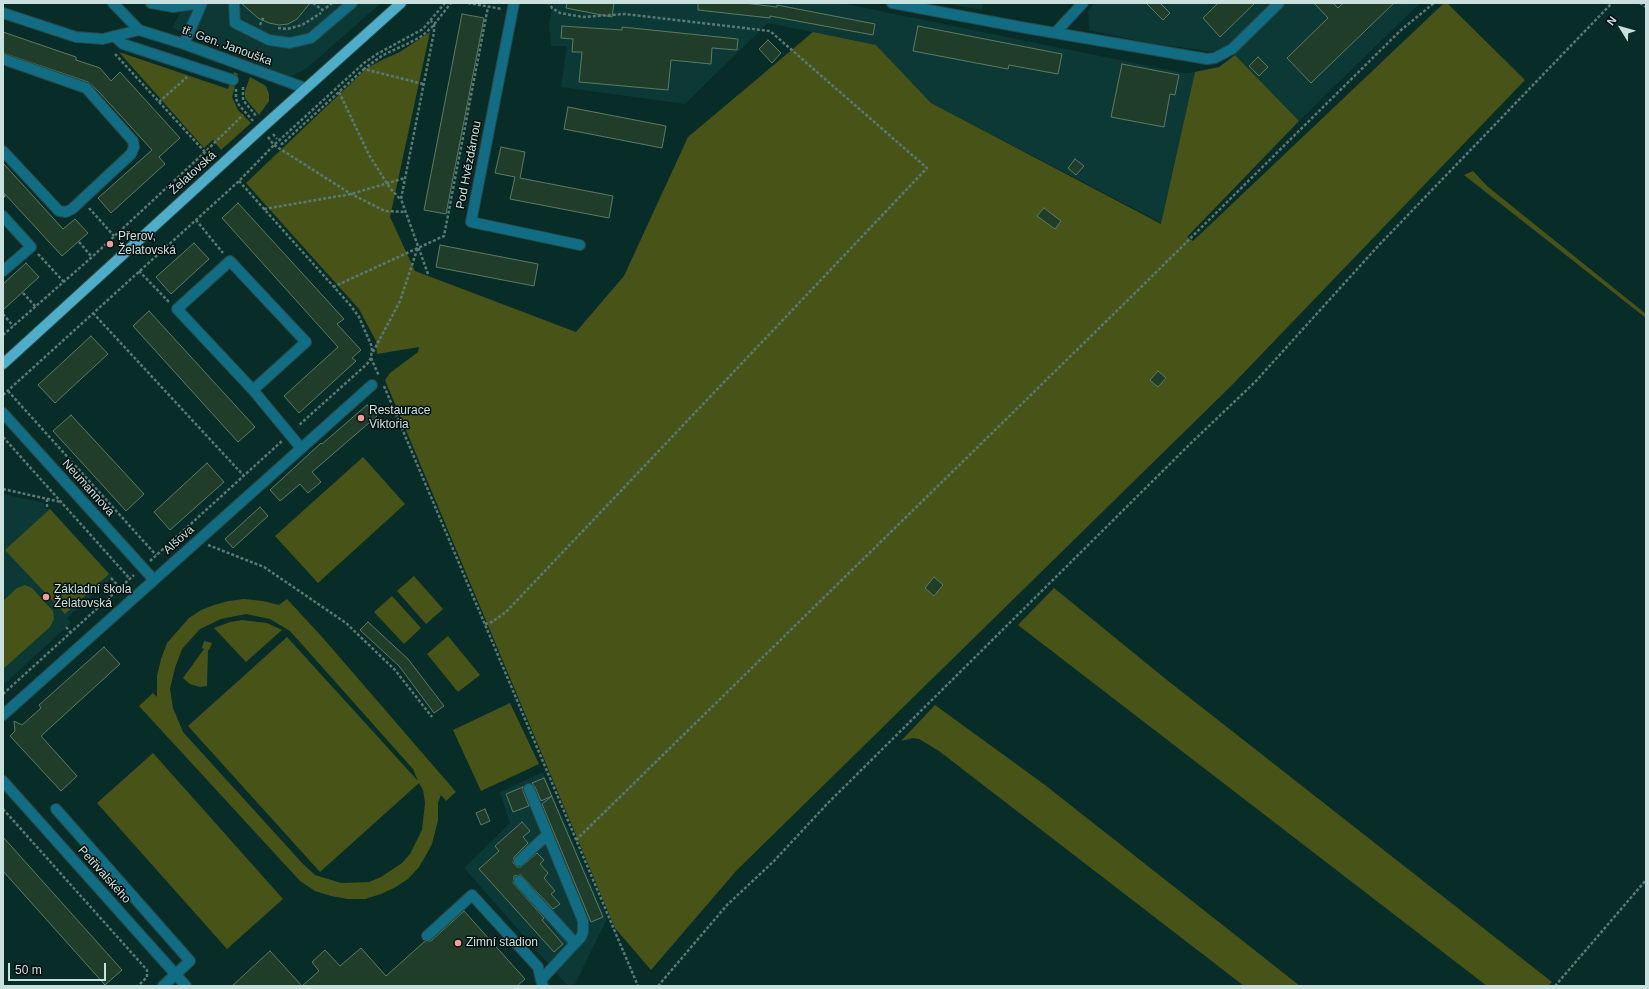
<!DOCTYPE html>
<html>
<head>
<meta charset="utf-8">
<style>
	body { margin:0 }
	#map { position:relative; width:1649px; height:989px; overflow:hidden; background:#082c28; font-family:Arial,sans-serif }
	canvas { display:block }
	.frame { position:absolute; inset:0; border:4px solid #c9e0dd; pointer-events:none }
	.north { position:absolute; left:1601px; top:8px; width:40px; height:40px; -webkit-text-stroke:3px #021210; paint-order:stroke; rotate:307deg; font-size:11px; font-weight:700; line-height:16px; text-align:center; color:#c9e0dd }
	.north::after { content:''; display:block; margin:auto; width:14px; height:18px; background:#c9e0dd; clip-path:polygon(50% 0,100% 100%,50% 72%,0 100%) }
	.scale { position:absolute; left:8px; top:963px; width:98px; height:18px; box-sizing:border-box; border:2px solid #c9e0dd; border-top:0; padding-left:5px; font-size:12px; line-height:14px; white-space:nowrap; color:#c9e0dd; -webkit-text-stroke:3px #021210; paint-order:stroke }
</style>
</head>
<body>
<div id="map">
<canvas width="1649" height="989"></canvas>
<div class="frame"></div>
<div class="north">N</div>
<div class="scale">50 m</div>
</div>
<script>
const g = document.querySelector('canvas').getContext('2d');
g.lineJoin = 'round';
function fillPath(path, color) { g.fillStyle = color; g.fill(path, 'evenodd'); }
const toPath = rows => new Path2D(rows.map(r => 'M' + r).join(''));
function strokePath(path, color, width, dash) { g.strokeStyle = color; g.lineWidth = width; g.lineCap = dash ? 'butt' : 'round'; g.setLineDash(dash || []); g.stroke(path); }
function write(font, color, halo, rows, align = 'center') {
  g.font = font + ' Arial,sans-serif'; g.lineWidth = 3; g.setLineDash([]); g.textBaseline = 'middle'; g.strokeStyle = halo; g.fillStyle = color; for (const [text, x, y, turn = 0] of rows) {
    g.save(); g.translate(x, y); g.rotate((+turn || 0) * Math.PI / 180); g.textAlign = isNaN(turn) ? turn : align; if (halo) g.strokeText(text, 0, 0); g.fillText(text, 0, 0); g.restore();
  }
}
fillPath(toPath([
	[185,3,381,3,306,69,290,77,172,28],
	[553,3,841,3,1183,73,1195,72,1162,223,931,103,876,45,768,23,685,104,561,87,567,46,551,46,549,24],
	[943,3,984,3,982,10],
	[1095,3,1420,3,1299,121,1235,55,1144,42,1089,30,1088,10],
	[3,494,44,503,45,509,50,509,113,577,67,618,71,623,3,685],
	[543,772,607,919,574,986,568,986,464,868,510,823,500,792]
]), '#0c3935');
fillPath(toPath([
	[1444,3,1447,3,1525,80,1231,386,736,871,651,970,615,928,385,380,390,373,418,352,419,347,377,354,376,341,359,309,246,183,367,68,384,59,400,52,430,32,390,217,415,271,576,332,624,276,688,137,813,32,876,45,931,103,1161,224,1195,72,1219,67,1235,55,1299,121,1187,237,1193,241],
	[119,52,228,89,234,72,238,74,232,97,238,110,251,123,221,150,213,140,204,148],
	[250,77,266,86,269,94,269,101,259,115,245,98,245,91],
	[1473,171,1487,186,1646,314,1646,318,1464,175],
	[363,457,405,504,318,583,275,536],
	[50,509,109,574,65,614,5,550],
	[414,576,443,609,426,624,397,591],
	[25,585,32,588,53,611,54,619,50,627,3,669,3,601,17,588],
	[1054,588,1167,680,1552,982,1548,986,1487,986,1018,625],
	[392,596,421,628,404,644,374,612],
	[244,599,263,601,279,605,287,599,323,638,456,792,446,801,441,795,438,803,438,820,432,844,426,855,419,867,408,879,394,888,381,894,365,899,348,899,331,896,315,891,300,881,139,706,153,693,157,697,157,676,161,659,167,643,189,618,201,610,214,605,229,601],
	[246,614,270,619,290,631,413,769,418,781,287,637,188,726,320,872,419,783,423,790,425,803,422,830,410,854,402,863,381,877,369,882,341,883,315,875,303,864,183,732,173,708,170,689,175,668,182,649,200,629,221,619],
	[242,620,267,623,282,630,246,662,214,628,230,622],
	[448,636,480,675,458,692,427,654],
	[204,641,212,643,209,650,208,650,207,686,200,687,190,684,183,678,204,649,202,648],
	[510,703,539,764,481,791,453,730],
	[935,705,1045,785,1300,986,1244,986,939,751,919,739,913,738,901,741],
	[153,753,283,899,227,949,97,803]
]), '#485417');
const building = toPath([
	[241,3,310,3,297,19,288,24,279,25,269,23,258,18,241,3],
	[567,3,614,3,612,17,566,8,567,3],
	[698,3,744,3,777,7,777,5,875,24,873,35,770,16,770,18,698,10,698,3],
	[1146,3,1160,3,1170,13,1163,20,1146,3],
	[1218,3,1255,3,1220,37,1203,18,1218,3],
	[1314,3,1333,3,1338,8,1343,3,1394,3,1311,83,1287,58,1328,18,1314,3],
	[462,14,484,18,446,214,424,210,462,14],
	[562,26,622,30,622,27,738,39,737,50,712,48,711,64,671,60,668,90,579,82,582,52,572,52,573,39,561,38,562,26],
	[918,26,1062,54,1058,74,1009,65,1008,69,913,51,918,26],
	[3,32,76,57,76,60,100,68,111,81,120,72,180,138,159,157,165,164,111,213,98,198,152,150,99,92,88,82,3,53,3,32],
	[768,40,781,53,772,63,759,49,768,40],
	[1258,57,1268,67,1259,76,1249,66,1258,57],
	[1122,64,1179,75,1175,95,1170,94,1164,127,1111,117,1122,64],
	[568,107,666,126,662,148,564,129,568,107],
	[501,147,525,152,520,178,613,196,609,218,510,199,515,177,495,173,501,147],
	[1075,159,1084,166,1076,175,1068,168,1075,159],
	[3,163,63,229,75,219,88,233,62,256,3,192,3,163],
	[238,203,344,319,337,324,361,350,352,358,356,361,299,413,284,396,338,347,222,218,238,203],
	[1044,208,1061,221,1055,229,1037,216,1044,208],
	[194,243,209,259,171,294,156,277,194,243],
	[440,245,538,264,534,286,436,267,440,245],
	[26,263,39,277,3,310,3,284,26,263],
	[149,311,255,427,238,442,133,326,149,311],
	[91,336,108,354,55,403,38,385,91,336],
	[1158,371,1166,378,1158,387,1150,380,1158,371],
	[367,405,377,416,312,472,321,482,308,493,300,484,280,501,270,490,321,443,322,444,367,405],
	[71,415,144,494,126,511,53,431,71,415],
	[207,463,224,482,170,530,154,512,207,463],
	[260,507,268,516,233,548,225,539,260,507],
	[934,577,943,585,934,596,925,588,934,577],
	[368,622,408,659,444,706,434,713,399,666,360,630,368,622],
	[104,647,120,664,41,736,77,776,61,791,10,736,15,731,14,721,22,725,41,708,39,705,104,647],
	[544,778,603,917,591,922,542,804,552,796,541,801,535,787,532,783,544,778],
	[523,787,523,791,529,806,513,812,506,794,523,787],
	[485,809,490,821,481,825,476,813,485,809],
	[522,822,530,831,523,837,528,843,514,857,513,863,517,867,521,867,537,853,544,860,540,864,548,873,544,878,555,891,551,894,560,904,553,909,521,875,514,876,513,883,544,918,542,920,563,944,554,952,479,869,499,851,495,846,522,822],
	[3,837,122,970,105,985,3,871,3,837],
	[464,911,525,979,517,986,302,986,319,971,312,962,325,950,340,966,361,948,386,976,424,942,431,941,464,911],
	[270,951,302,986,232,986,270,951]
]);
fillPath(building, '#203d29');
strokePath(building, '#5c7b64', 1);
const minor = toPath([
	[113,3,139,30,184,44,305,88],
	[151,3,173,7,202,3],
	[234,3,235,23,269,40,290,43,311,38,352,3],
	[514,3,471,222,580,245],
	[892,3,1026,28,1207,59,1215,58,1232,49,1279,3],
	[3,13,76,37,103,39,139,30],
	[1055,33,1083,3],
	[114,36,123,44,233,80],
	[184,44,202,3],
	[3,59,86,88,133,141,134,147,131,154,72,209,66,212,59,211,3,151],
	[3,216,31,247,3,271],
	[230,261,306,342,253,390,177,309,230,261],
	[253,390,301,448],
	[3,413,154,580],
	[3,715,372,385],
	[3,781,186,986],
	[529,789,583,921,583,932,581,937,541,980,543,986],
	[56,809,190,961,163,986],
	[519,861,547,835],
	[519,881,575,943],
	[427,936,472,895,538,967,541,980]
]);
const major = toPath([
	[3,364,265,125,401,3]
]);
strokePath(minor, '#274945', 12);
strokePath(major, '#274945', 12);
strokePath(toPath([
	[313,3,324,11],
	[468,3,502,9],
	[1640,3,1646,7],
	[326,8,332,3],
	[260,25,264,16],
	[278,28,287,29,302,25,321,13],
	[115,54,205,152],
	[423,84,364,69,383,55,409,43,422,36,432,27,451,3],
	[243,87,243,100,257,117],
	[236,89,236,99,239,105,254,122],
	[339,92,369,155,390,188,400,199],
	[159,102,187,77],
	[273,134,277,139],
	[268,137,274,145,351,194,385,211,405,212],
	[281,143,282,144,364,69],
	[239,181,351,306,359,317,372,347,371,358,367,364,298,426],
	[3,197,5,195],
	[89,208,114,236],
	[264,209,351,194,405,178],
	[196,220,223,253],
	[79,242,92,257],
	[38,254,64,282],
	[139,271,169,302],
	[428,274,401,199,434,32,434,25,431,21],
	[333,287,444,236,488,7],
	[23,293,36,307],
	[93,313,244,476],
	[3,314,13,326],
	[3,335,92,257,205,152,243,115],
	[373,352,400,301,418,247],
	[371,358,379,376],
	[384,386,638,986],
	[8,391,156,555],
	[3,395,239,181,274,145,364,63,377,54,423,29,445,3],
	[3,437,130,579],
	[3,489,61,502],
	[47,499,47,509],
	[208,545,264,567,346,623,395,670,432,717],
	[150,561,282,441],
	[111,578,120,588],
	[485,624,492,622,506,612,927,168,770,31,625,14,583,17,560,13,552,8,549,3],
	[66,627,71,633],
	[3,694,134,575],
	[3,809,147,970,147,977,138,986],
	[576,840,1129,299,1401,30,1434,3],
	[658,986,727,905,774,861,827,804,1190,444,1255,382,1379,245,1612,3],
	[1555,986,1646,880]
]), '#5a7975', 2.5, [3, 2]);
strokePath(minor, '#116d83', 10);
strokePath(major, '#4eadc8', 10);
for (const [x, y, r, color] of [
	[110,244,4,"#f59b9b"],
	[361,418,4,"#f59b9b"],
	[46,597,4,"#f59b9b"],
	[458,943,4,"#f59b9b"]
]) { const dot = new Path2D(); dot.arc(x, y, r, 0, 2 * Math.PI); g.fillStyle = color; g.fill(dot); strokePath(dot, '#021210', 1.5); }
write('12px', '#c9e0dd', '#021210', [
	["tř. Gen. Janouška",227,46,20],
	["Pod Hvězdárnou",469,165,-79],
	["Želatovská",193,173,-42],
	["Neumannova",88,488,48],
	["Alšova",179,540,-42],
	["Petřivalského",104,875,48]
]);
write('12px', '#c9e0dd', '#021210', [
	["Přerov,",118,237],
	["Želatovská",118,251],
	["Restaurace",369,411],
	["Viktoria",369,425],
	["Základní škola",54,590],
	["Želatovská",54,604],
	["Zimní stadion",466,943]
], 'left');
</script>
</body>
</html>
